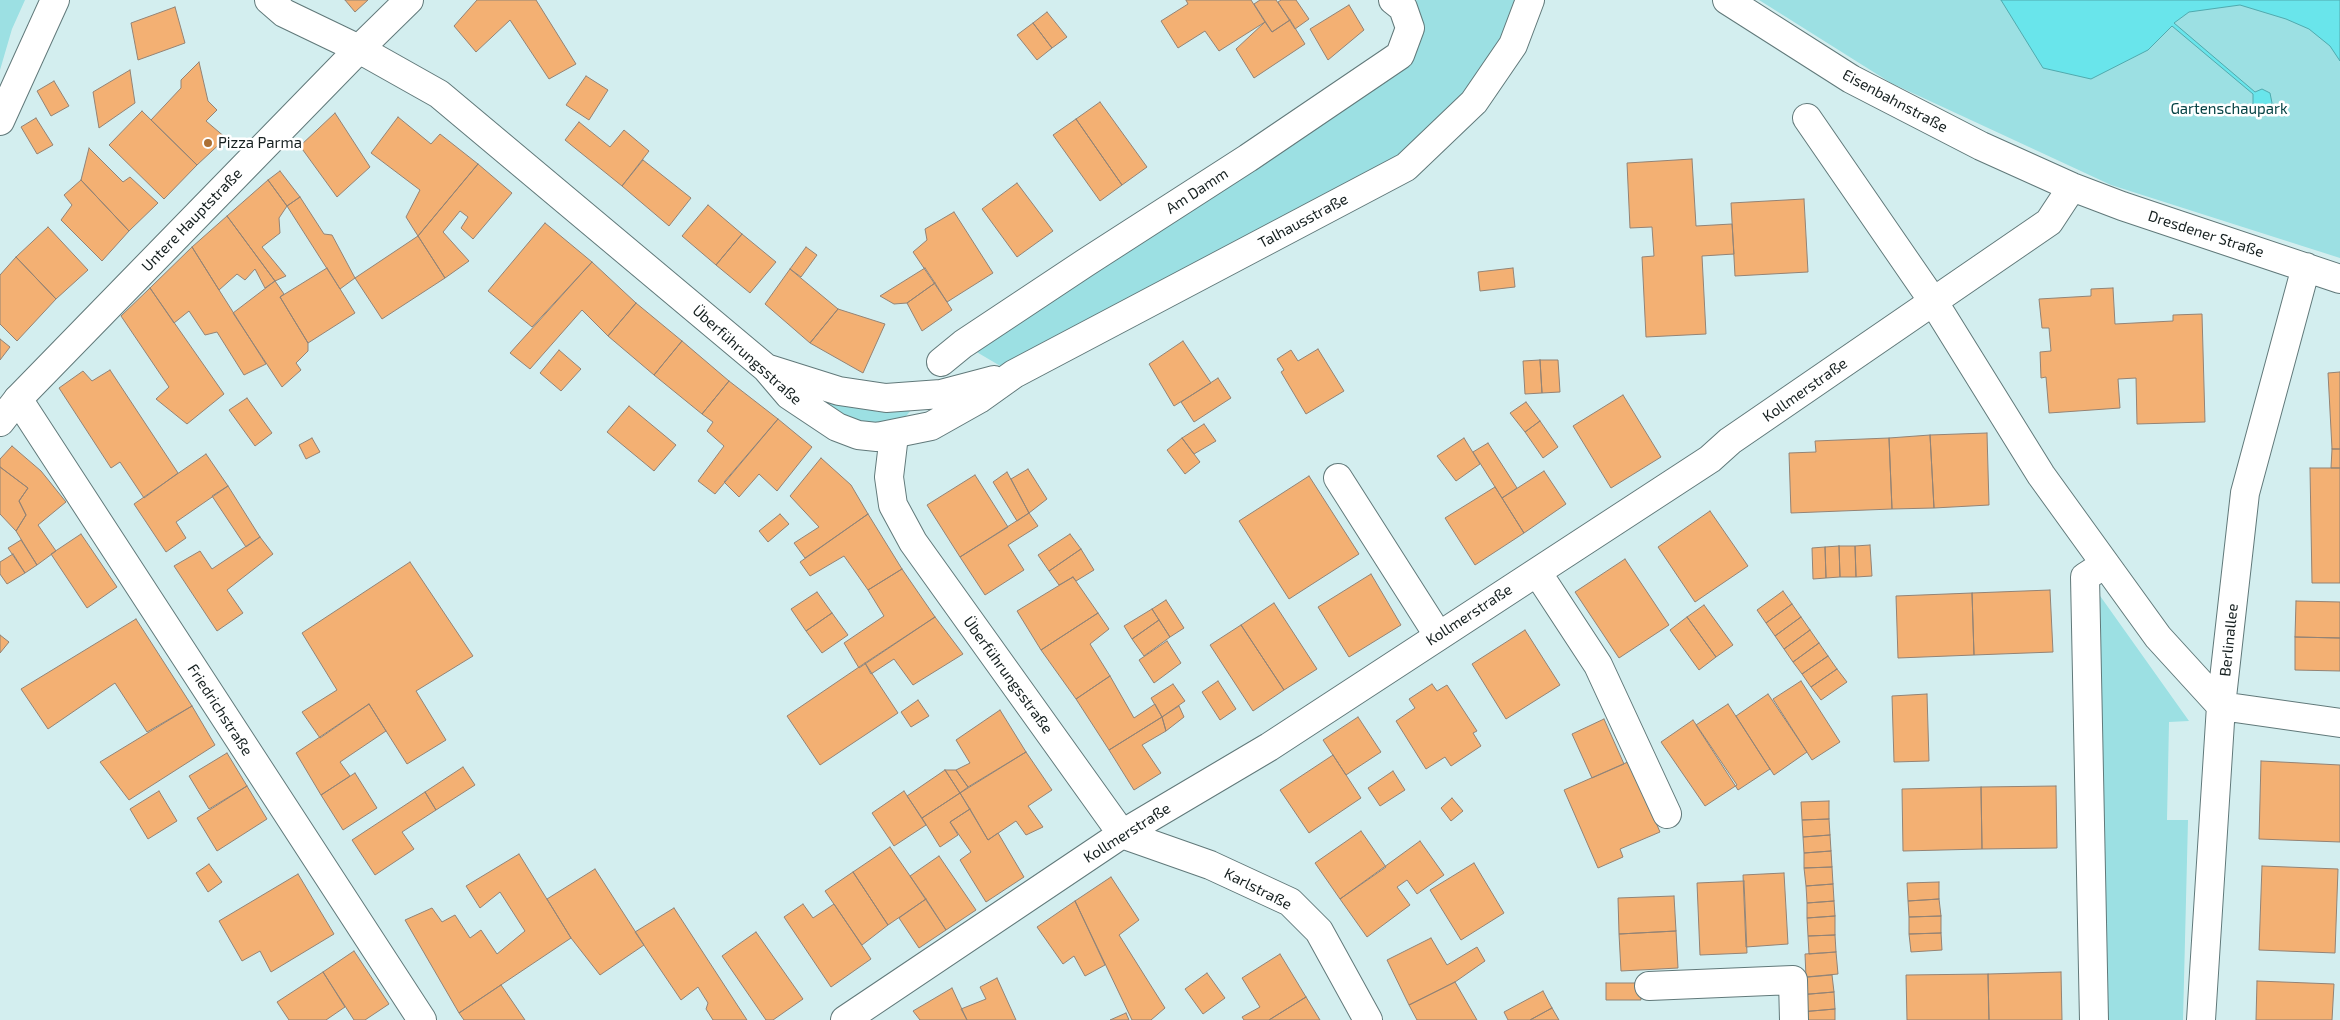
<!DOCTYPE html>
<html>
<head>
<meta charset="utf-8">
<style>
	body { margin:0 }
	canvas { display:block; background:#d3eeef }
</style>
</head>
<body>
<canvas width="2340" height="1020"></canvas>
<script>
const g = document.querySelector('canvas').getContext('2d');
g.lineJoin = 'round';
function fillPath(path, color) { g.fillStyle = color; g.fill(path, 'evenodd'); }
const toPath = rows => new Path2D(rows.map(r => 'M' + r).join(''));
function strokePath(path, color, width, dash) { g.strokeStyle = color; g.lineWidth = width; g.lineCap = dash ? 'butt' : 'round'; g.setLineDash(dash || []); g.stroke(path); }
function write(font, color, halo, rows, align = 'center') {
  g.font = font + ' "Exo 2",sans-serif'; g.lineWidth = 5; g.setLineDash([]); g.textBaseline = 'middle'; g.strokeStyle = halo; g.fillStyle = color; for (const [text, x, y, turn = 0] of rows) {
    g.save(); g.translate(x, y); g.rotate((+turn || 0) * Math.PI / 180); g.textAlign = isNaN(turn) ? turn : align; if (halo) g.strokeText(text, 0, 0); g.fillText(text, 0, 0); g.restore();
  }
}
fillPath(toPath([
	[0,0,25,0,12,29,0,70],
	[1417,0,1530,0,1513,45,1406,167,1014,374,963,344,1400,55,1403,8],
	[1759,0,2340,0,2340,258,2111,185,1891,83],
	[780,377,833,398,878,412,913,408,906,416,861,429],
	[2098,593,2189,721,2169,722,2167,820,2188,820,2183,1020,2104,1020]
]), '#9ce0e3');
const water = toPath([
	[2001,0,2340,0,2340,61,2330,46,2309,29,2286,19,2240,5,2189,12,2174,23,2255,92,2262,89,2270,93,2272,103,2268,108,2261,110,2253,104,2253,94,2172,26,2148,50,2091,79,2043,68,2001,0]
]);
fillPath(water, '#69e5eb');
strokePath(water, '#50aaae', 1);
const building = toPath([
	[345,0,368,0,355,12,345,0],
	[477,0,536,0,576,64,549,79,510,20,476,52,454,26,477,0],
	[1186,0,1251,0,1265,22,1219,51,1205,31,1178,48,1161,21,1188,4,1186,0],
	[1260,0,1276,0,1290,20,1272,32,1254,4,1260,0],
	[1281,0,1296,0,1309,19,1295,29,1278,2,1281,0],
	[1349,5,1364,30,1328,60,1310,29,1349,5],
	[175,7,185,43,138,60,131,23,175,7],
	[1047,12,1067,37,1052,48,1033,23,1047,12],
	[1290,20,1305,44,1254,78,1236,49,1265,22,1272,32,1290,20],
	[1033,23,1052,48,1037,60,1017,35,1033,23],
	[199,62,208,101,217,110,206,121,226,138,197,165,151,120,181,88,181,80,199,62],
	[130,70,135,103,99,128,93,92,130,70],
	[586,76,608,90,589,120,566,105,586,76],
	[54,81,69,106,51,116,37,91,54,81],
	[1100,102,1147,167,1122,185,1076,119,1100,102],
	[142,111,197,165,164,199,109,145,142,111],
	[335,113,370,167,337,197,300,146,335,113],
	[398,117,431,144,440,134,478,164,418,236,406,217,420,190,371,153,398,117],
	[36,118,53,145,37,154,21,127,36,118],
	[1076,119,1122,185,1100,201,1053,135,1076,119],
	[579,122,610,147,624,130,649,151,622,186,565,140,579,122],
	[89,148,123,182,130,177,158,203,129,231,81,180,89,148],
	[1692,159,1696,226,1732,224,1734,254,1702,256,1706,334,1646,337,1642,257,1654,256,1652,227,1630,228,1627,163,1692,159],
	[643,160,691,198,669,226,622,186,643,160],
	[478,164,512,193,473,239,461,228,468,217,460,211,443,232,469,261,445,278,418,236,478,164],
	[280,171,300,197,287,206,268,180,280,171],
	[81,180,129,231,102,261,61,220,72,205,64,195,81,180],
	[268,180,287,206,279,218,280,233,262,247,286,276,275,281,227,216,268,180],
	[1017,183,1053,231,1017,257,982,209,1017,183],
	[300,197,324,234,332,235,355,278,340,289,287,206,300,197],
	[1804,199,1808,272,1735,276,1731,203,1804,199],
	[708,205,742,234,716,265,682,236,708,205],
	[954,212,993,273,947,302,913,252,927,240,925,229,954,212],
	[227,216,275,281,265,288,255,269,245,280,237,274,219,290,192,247,227,216],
	[545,223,592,262,532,327,488,291,545,223],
	[48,227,88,270,56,299,16,257,48,227],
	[742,234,776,262,750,293,716,265,742,234],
	[418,236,445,278,382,319,355,278,418,236],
	[192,247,219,290,266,364,244,375,217,332,205,335,189,311,174,323,150,288,192,247],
	[806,247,817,255,801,277,790,269,806,247],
	[16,257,56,299,17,341,0,324,0,275,16,257],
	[592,262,636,303,608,336,582,310,530,369,510,353,592,262],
	[327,268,355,313,308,343,280,297,327,268],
	[925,268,935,283,907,303,894,304,880,296,925,268],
	[1513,268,1515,287,1480,291,1478,272,1513,268],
	[790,269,838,309,810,343,765,304,790,269],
	[275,281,284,294,280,297,308,343,308,351,296,363,301,370,282,387,233,313,275,281],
	[935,283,952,310,922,331,907,303,935,283],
	[150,288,224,394,187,424,156,399,169,387,121,316,150,288],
	[2113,288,2115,324,2173,321,2173,315,2202,314,2205,422,2137,424,2136,378,2118,379,2120,408,2049,413,2046,377,2041,378,2040,352,2051,351,2049,328,2042,328,2039,299,2091,296,2091,289,2113,288],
	[636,303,682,341,654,375,608,336,636,303],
	[838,309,885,324,863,373,810,343,838,309],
	[0,339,10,347,0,360,0,339],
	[682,341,729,381,702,414,654,375,682,341],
	[1183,341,1211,383,1174,406,1149,364,1183,341],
	[1318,349,1344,391,1306,414,1281,372,1284,370,1277,359,1291,350,1298,361,1318,349],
	[559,350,581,369,561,391,540,373,559,350],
	[1540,360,1542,393,1525,394,1523,361,1540,360],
	[1540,360,1558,360,1560,392,1542,393,1540,360],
	[110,370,178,473,144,498,120,462,111,468,59,388,83,371,92,381,110,370],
	[2340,372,2340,449,2332,449,2328,373,2340,372],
	[1218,378,1231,398,1194,422,1181,402,1218,378],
	[729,381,778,419,715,494,698,481,724,446,707,431,713,422,702,414,729,381],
	[1623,395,1661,457,1611,488,1573,426,1623,395],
	[247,398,272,433,255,446,229,410,247,398],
	[1526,402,1540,421,1525,432,1510,413,1526,402],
	[629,406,676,445,654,471,607,432,629,406],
	[778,419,812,447,777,491,759,474,739,497,724,482,778,419],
	[1540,421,1558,447,1543,458,1525,432,1540,421],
	[1204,424,1216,441,1194,454,1182,438,1204,424],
	[1987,433,1989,505,1934,508,1930,435,1987,433],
	[1930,435,1934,508,1892,509,1889,438,1930,435],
	[312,438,320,452,306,459,299,445,312,438],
	[1182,438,1200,462,1185,474,1167,450,1182,438],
	[1464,438,1480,464,1456,481,1437,456,1464,438],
	[1889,438,1892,509,1791,513,1789,453,1816,452,1815,441,1889,438],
	[1488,443,1517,488,1502,498,1473,452,1488,443],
	[12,446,41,471,66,502,38,525,56,551,37,565,16,531,26,515,19,501,28,488,0,467,0,459,12,446],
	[2332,449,2340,449,2340,468,2331,468,2332,449],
	[206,454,228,486,176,522,186,538,166,552,134,504,206,454],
	[821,458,851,485,868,514,805,558,794,543,819,527,790,496,821,458],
	[0,467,28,488,19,501,26,515,16,531,0,514,0,467],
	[2310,468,2340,468,2340,583,2312,583,2310,468],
	[1028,469,1047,499,1029,513,1011,479,1028,469],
	[1544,471,1566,504,1524,533,1502,498,1544,471],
	[1007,472,1029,513,1017,521,993,482,1007,472],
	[975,475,1008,527,960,557,927,505,975,475],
	[1309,476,1359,554,1289,599,1239,521,1309,476],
	[228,486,260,537,246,547,212,496,228,486],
	[1495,487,1524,533,1475,565,1445,518,1495,487],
	[1710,511,1748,566,1695,602,1658,547,1710,511],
	[1029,513,1038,526,1008,545,1024,570,985,595,960,557,1029,513],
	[780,514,789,524,768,542,759,531,780,514],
	[868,514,902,569,868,590,844,556,810,576,800,562,868,514],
	[81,534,117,587,87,608,51,554,81,534],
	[1070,534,1081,549,1049,571,1038,555,1070,534],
	[260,537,273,554,227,590,243,613,217,631,174,566,200,551,212,569,260,537],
	[21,540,37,565,25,573,8,548,21,540],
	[1870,545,1872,576,1856,577,1855,546,1870,545],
	[1839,546,1840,577,1826,578,1825,547,1839,546],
	[1839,546,1855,546,1856,577,1840,577,1839,546],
	[1825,547,1826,578,1813,579,1812,548,1825,547],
	[1081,549,1094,570,1076,581,1073,577,1059,585,1049,571,1081,549],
	[13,554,25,573,7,584,0,574,0,562,13,554],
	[1625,559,1669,625,1619,658,1575,592,1625,559],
	[410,562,473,656,416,691,446,740,407,764,369,704,320,738,302,712,337,690,302,633,410,562],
	[902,569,935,617,859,668,844,643,884,616,868,590,902,569],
	[1371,574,1401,625,1349,657,1318,607,1371,574],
	[1073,577,1098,613,1041,650,1017,611,1073,577],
	[2050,590,2053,652,1974,655,1972,593,2050,590],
	[1783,591,1792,604,1766,623,1757,610,1783,591],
	[817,592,832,613,806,631,791,609,817,592],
	[1972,593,1974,655,1898,658,1896,596,1972,593],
	[1166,600,1184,628,1170,637,1152,609,1166,600],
	[2296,601,2340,602,2340,638,2295,637,2296,601],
	[1274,603,1317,669,1284,690,1241,625,1274,603],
	[1792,604,1801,617,1775,636,1766,623,1792,604],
	[1704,605,1733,645,1716,657,1687,617,1704,605],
	[1152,609,1159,620,1132,639,1124,626,1152,609],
	[832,613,848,635,822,653,806,631,832,613],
	[1098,613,1109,629,1090,644,1110,676,1076,699,1041,650,1098,613],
	[935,617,963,654,913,685,894,659,871,674,865,663,935,617],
	[1687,617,1716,657,1699,670,1670,630,1687,617],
	[1801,617,1810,630,1784,649,1775,636,1801,617],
	[136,619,192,706,147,732,115,683,48,729,21,689,136,619],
	[1159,620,1170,637,1144,656,1132,639,1159,620],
	[1241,625,1284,690,1253,711,1210,645,1241,625],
	[1525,630,1560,685,1506,719,1472,664,1525,630],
	[1810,630,1819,643,1793,662,1784,649,1810,630],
	[0,635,9,642,0,653,0,635],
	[2295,637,2340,638,2340,671,2295,670,2295,637],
	[1167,641,1181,663,1154,683,1139,660,1167,641],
	[1819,643,1828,656,1802,674,1793,662,1819,643],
	[1828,656,1837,669,1811,687,1802,674,1828,656],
	[865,663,898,713,820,765,787,716,865,663],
	[1837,669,1847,682,1821,700,1811,687,1837,669],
	[1110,676,1134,718,1155,704,1162,717,1109,750,1076,699,1110,676],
	[1218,681,1236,709,1220,720,1202,692,1218,681],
	[1801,681,1840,742,1812,760,1773,699,1801,681],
	[1173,684,1185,701,1162,717,1151,698,1173,684],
	[1432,684,1437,691,1447,685,1477,731,1473,733,1481,746,1451,766,1445,757,1426,769,1396,721,1415,708,1409,699,1432,684],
	[1768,694,1807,752,1774,775,1736,716,1768,694],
	[1927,694,1929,761,1894,762,1892,696,1927,694],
	[918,700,929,716,911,727,901,712,918,700],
	[369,704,386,731,340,762,350,776,321,795,296,753,369,704],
	[1728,704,1770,769,1738,790,1696,725,1728,704],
	[192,706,215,745,129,800,100,762,192,706],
	[1179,706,1184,717,1166,731,1162,717,1179,706],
	[1000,710,1026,752,968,787,956,770,970,763,956,740,1000,710],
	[1162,717,1166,731,1142,745,1161,773,1134,790,1109,750,1162,717],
	[1358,717,1381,752,1346,775,1323,740,1358,717],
	[1604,719,1624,764,1592,778,1572,734,1604,719],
	[1693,720,1737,785,1705,806,1661,742,1693,720],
	[1026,752,1052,790,1028,806,1043,827,1026,835,1016,821,988,840,960,793,1026,752],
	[227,753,247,786,209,809,189,776,227,753],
	[1333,755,1361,798,1309,833,1280,790,1333,755],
	[1630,761,1660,832,1620,849,1623,857,1598,868,1564,790,1630,761],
	[2261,761,2340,765,2340,842,2259,839,2261,761],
	[463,767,475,785,436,810,425,792,463,767],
	[945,770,960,793,922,818,907,796,945,770],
	[945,770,956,770,968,787,960,793,945,770],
	[1393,771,1405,790,1380,806,1368,788,1393,771],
	[355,773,377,808,343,830,321,795,355,773],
	[247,786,267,819,217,851,197,818,247,786],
	[2056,786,2057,848,1982,849,1981,787,2056,786],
	[1981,787,1982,849,1903,851,1902,789,1981,787],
	[159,791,177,821,148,839,130,809,159,791],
	[904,791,926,825,894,846,872,813,904,791],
	[425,792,436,810,402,832,414,849,375,875,352,840,425,792],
	[960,793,970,809,950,822,958,835,940,847,922,818,960,793],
	[1452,798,1463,811,1451,821,1441,808,1452,798],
	[1829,801,1829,819,1802,820,1801,802,1829,801],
	[970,809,988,840,998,833,1024,877,986,902,960,860,971,852,950,822,970,809],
	[1829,819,1830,835,1803,837,1802,820,1829,819],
	[1361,831,1386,867,1340,899,1315,863,1361,831],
	[1830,835,1831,851,1804,853,1803,837,1830,835],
	[1420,841,1444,875,1417,894,1407,880,1397,887,1410,905,1367,937,1340,899,1420,841],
	[890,847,926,899,888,925,853,872,890,847],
	[1831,851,1832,867,1804,868,1804,853,1831,851],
	[519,854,571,938,459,1013,405,920,432,908,442,922,455,915,470,938,481,930,497,954,525,931,500,892,480,908,466,886,519,854],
	[939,856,976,910,946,930,910,876,939,856],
	[1474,863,1504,913,1461,940,1430,890,1474,863],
	[209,864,222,882,208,892,196,873,209,864],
	[2262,866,2338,869,2335,953,2259,950,2262,866],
	[1832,867,1833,884,1806,886,1804,868,1832,867],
	[595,869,644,945,600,975,571,938,547,899,595,869],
	[853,872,888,925,862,945,825,891,853,872],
	[1784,873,1788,944,1746,947,1743,875,1784,873],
	[298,874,334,934,271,972,260,951,242,961,219,921,298,874],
	[1111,877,1139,920,1119,935,1165,1008,1151,1020,1132,1020,1075,901,1111,877],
	[1744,881,1747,953,1700,955,1697,883,1744,881],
	[1939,882,1939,899,1908,901,1907,883,1939,882],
	[1833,884,1834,901,1807,903,1806,886,1833,884],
	[1674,896,1676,931,1619,934,1618,898,1674,896],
	[926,899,946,930,919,948,899,918,926,899],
	[1939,899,1941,916,1909,917,1908,901,1939,899],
	[1075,901,1105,965,1085,976,1074,956,1063,964,1037,927,1075,901],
	[1834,901,1835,916,1807,918,1807,903,1834,901],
	[803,904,813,918,834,904,871,959,831,987,784,917,803,904],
	[674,908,747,1020,713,1020,706,1009,708,1003,698,987,681,1000,635,932,674,908],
	[1835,916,1835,935,1808,936,1807,918,1835,916],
	[1941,916,1941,933,1909,934,1909,917,1941,916],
	[1676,931,1678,968,1621,971,1619,934,1676,931],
	[756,932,803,999,773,1020,766,1020,722,956,756,932],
	[1941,933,1942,950,1911,952,1909,934,1941,933],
	[1835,935,1836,952,1809,954,1808,936,1835,935],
	[1431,938,1447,965,1477,947,1485,961,1455,982,1409,1005,1387,960,1431,938],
	[354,951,389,1004,365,1020,354,1020,323,972,354,951],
	[1836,952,1838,974,1806,977,1805,954,1836,952],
	[1280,954,1306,997,1269,1020,1244,1020,1242,1017,1260,1007,1242,978,1280,954],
	[323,972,345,1007,326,1020,289,1020,277,1002,323,972],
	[2061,972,2062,1020,1989,1020,1988,974,2061,972],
	[1207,973,1225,998,1203,1014,1185,989,1207,973],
	[1988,974,1989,1020,1907,1020,1906,975,1988,974],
	[1832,975,1834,992,1798,995,1797,978,1832,975],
	[997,978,1016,1020,967,1020,961,1009,986,999,980,987,997,978],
	[2257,981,2334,984,2332,1020,2256,1020,2257,981],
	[1455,982,1477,1020,1417,1020,1409,1005,1455,982],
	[1606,983,1640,983,1641,1000,1606,1000,1606,983],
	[501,985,525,1020,464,1020,459,1013,501,985],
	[952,988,967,1020,920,1020,913,1011,952,988],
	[1543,991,1552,1008,1530,1020,1508,1020,1504,1012,1543,991],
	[1834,992,1835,1009,1800,1012,1798,995,1834,992],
	[1306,997,1320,1020,1269,1020,1306,997],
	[1552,1008,1559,1020,1530,1020,1552,1008],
	[1835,1009,1835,1020,1800,1020,1800,1012,1835,1009],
	[1126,1013,1129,1020,1110,1020,1126,1013]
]);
fillPath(building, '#f3b073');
strokePath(building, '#938375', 1);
const minor = toPath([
	[269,0,284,13,359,49,409,0],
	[1727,0,1851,79,1981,146,2072,187,2122,206,2340,279],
	[1807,118,1933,301,2041,475,2158,637,2221,706,2340,723],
	[0,121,55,0],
	[941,362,963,344,1085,263,1248,158,1400,55,1410,28,1403,8,1393,0],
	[18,399,422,1020],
	[894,435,889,477,893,505,913,542,1122,834,1210,865,1290,902,1319,931,1368,1020],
	[1338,478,1438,635],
	[1537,572,1598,665,1667,814],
	[1649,986,1793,980,1794,1020],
	[845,1020,1122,834,1269,747,1710,459,1730,441,2049,222,2072,187],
	[2094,1020,2085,577,2105,564],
	[2201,1020,2221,706,2245,493,2306,267]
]);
const major = toPath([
	[766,368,839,391,886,398,941,394,994,380],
	[0,422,18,399,359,49,439,94,766,368,789,395,837,427,858,435,877,437,931,426,979,399,1014,374,1406,167,1474,102,1513,45,1530,0]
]);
strokePath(minor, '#61797a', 30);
strokePath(major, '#61797a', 30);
strokePath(minor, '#fff', 28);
strokePath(major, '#fff', 28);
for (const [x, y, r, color] of [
	[208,143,5,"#ac6f33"]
]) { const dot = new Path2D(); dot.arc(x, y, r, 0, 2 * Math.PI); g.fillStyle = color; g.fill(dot); strokePath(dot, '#fff', 2); }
write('15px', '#162020', '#fff', [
	["Eisenbahnstraße",1895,101,28],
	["Am Damm",1197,191,-33],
	["Untere Hauptstraße",192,220,-46],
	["Talhausstraße",1303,221,-28],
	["Dresdener Straße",2206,234,18],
	["Überführungsstraße",747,355,42],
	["Kollmerstraße",1805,390,-35],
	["Kollmerstraße",1469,615,-33],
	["Berlinallee",2229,640,-84],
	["Überführungsstraße",1008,675,54],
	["Friedrichstraße",220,710,57],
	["Kollmerstraße",1127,833,-32],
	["Karlstraße",1258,889,27]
]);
write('15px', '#064345', '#fff', [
	["Gartenschaupark",2229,109]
]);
write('15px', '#162020', '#fff', [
	["Pizza Parma",218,143]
], 'left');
</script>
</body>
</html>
